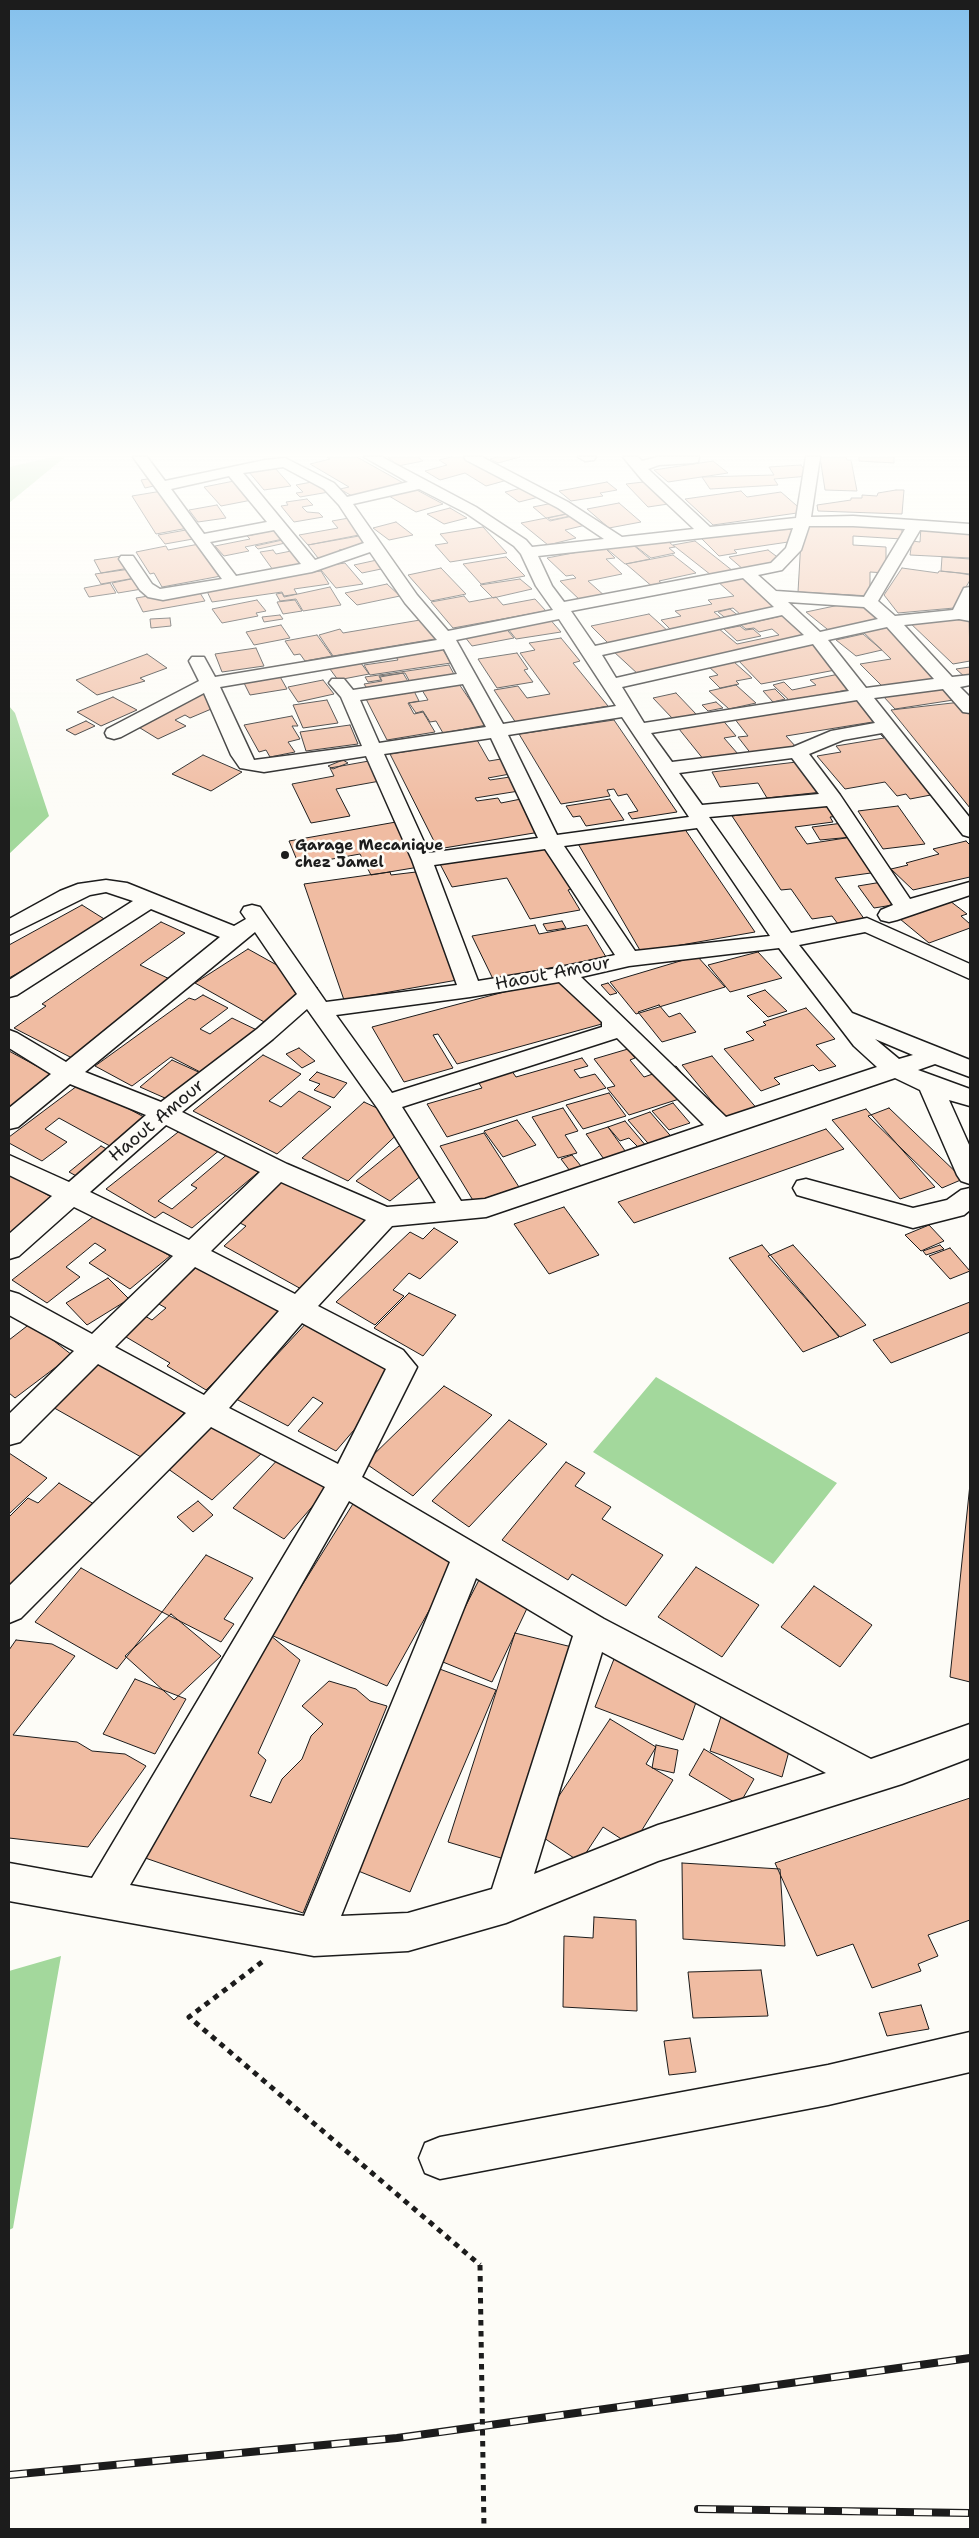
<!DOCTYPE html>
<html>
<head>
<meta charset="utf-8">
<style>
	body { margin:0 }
	#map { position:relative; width:979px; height:2538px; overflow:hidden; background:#fdfcf7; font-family:"Shantell Sans",sans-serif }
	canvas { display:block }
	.frame { position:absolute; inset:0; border:10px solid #1c1c1c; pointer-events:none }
</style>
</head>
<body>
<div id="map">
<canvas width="979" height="2538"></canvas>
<div class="frame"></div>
</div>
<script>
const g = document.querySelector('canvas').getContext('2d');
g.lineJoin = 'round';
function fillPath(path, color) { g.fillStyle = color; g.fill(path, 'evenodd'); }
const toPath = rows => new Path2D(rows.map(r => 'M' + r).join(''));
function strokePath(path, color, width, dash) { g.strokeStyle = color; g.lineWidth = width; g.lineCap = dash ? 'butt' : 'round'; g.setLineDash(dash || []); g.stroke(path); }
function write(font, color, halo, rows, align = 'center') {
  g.font = font + ' "Shantell Sans",sans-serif'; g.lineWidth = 5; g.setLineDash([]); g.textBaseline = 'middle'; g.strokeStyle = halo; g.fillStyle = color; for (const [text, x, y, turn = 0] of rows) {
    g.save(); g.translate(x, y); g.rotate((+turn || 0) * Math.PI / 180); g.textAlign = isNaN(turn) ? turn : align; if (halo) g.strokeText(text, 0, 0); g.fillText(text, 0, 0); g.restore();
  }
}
fillPath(toPath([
	[53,457,65,457,9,503,9,467],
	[9,706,15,713,49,816,9,854],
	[656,1377,837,1483,773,1564,593,1452],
	[61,1956,13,2228,9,2230,9,1971]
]), '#a3d89c');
const building = toPath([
	[327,457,357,457,407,485,357,499,340,489,349,487,310,464,330,459,327,457],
	[388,457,418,457,423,461,398,466,388,457],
	[451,457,467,457,511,479,486,486,465,473,440,480,425,471,447,465,439,460,451,457],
	[497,457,520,457,498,463,490,459,497,457],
	[820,457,846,457,847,460,851,460,857,491,825,490,820,457],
	[859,457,894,457,894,463,859,461,859,457],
	[713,461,728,473,668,482,654,470,713,461],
	[801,465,809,476,774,479,778,485,710,489,702,477,774,475,769,467,801,465],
	[275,468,291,486,264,490,249,472,275,468],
	[153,478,158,485,145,488,141,480,153,478],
	[239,480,257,499,221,506,204,487,239,480],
	[317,481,329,492,300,497,296,493,303,492,296,485,317,481],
	[652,481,675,503,648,507,626,484,652,481],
	[607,482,617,490,600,493,603,496,571,501,559,491,607,482],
	[530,486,543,496,519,502,505,492,530,486],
	[415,489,443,504,416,512,389,496,415,489],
	[896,490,904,490,902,514,818,511,817,505,851,500,851,498,862,498,862,495,877,496,878,493,896,490],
	[162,491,188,528,156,534,132,496,162,491],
	[741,491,747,497,781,492,804,512,713,525,685,499,741,491],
	[307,499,313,505,302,507,307,512,319,513,323,517,294,522,281,506,288,505,286,502,307,499],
	[558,502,571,513,546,518,533,507,558,502],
	[619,503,641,522,609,528,587,509,619,503],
	[217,505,226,518,198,522,189,510,217,505],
	[450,508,467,518,444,524,427,514,450,508],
	[572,513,575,515,551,520,548,518,572,513],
	[577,515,590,524,565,530,576,538,548,545,521,523,546,518,550,521,577,515],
	[349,518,364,534,308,545,299,535,338,528,332,521,349,518],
	[396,522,413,535,389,540,373,528,396,522],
	[802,522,902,525,902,539,853,536,853,545,886,547,886,573,870,572,870,596,798,592,802,522],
	[792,524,803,534,789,536,795,541,734,550,737,553,719,556,700,537,792,524],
	[483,527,507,553,450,562,435,545,448,543,440,534,483,527],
	[921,527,970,531,970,558,910,555,912,541,920,542,921,527],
	[279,529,288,538,245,547,249,551,224,556,215,546,250,539,247,536,279,529],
	[186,530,193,539,165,544,158,535,186,530],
	[359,536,367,546,339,550,342,554,318,558,308,545,359,536],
	[287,539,290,542,258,549,255,546,287,539],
	[665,539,675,547,669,548,675,553,651,558,634,545,665,539],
	[695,541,733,571,711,575,673,545,695,541],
	[199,544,221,576,162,587,154,573,150,574,136,552,166,546,168,550,199,544],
	[632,544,650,559,625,564,607,549,632,544],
	[604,547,615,558,606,559,622,574,588,581,606,597,582,602,560,581,576,578,573,575,566,576,547,558,604,547],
	[273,550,276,554,296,550,306,564,273,570,260,552,273,550],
	[768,550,784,562,744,570,729,557,768,550],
	[673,555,696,573,659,581,665,586,654,588,626,564,673,555],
	[122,556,129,568,101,573,94,560,122,556],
	[506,557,525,576,481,584,463,564,506,557],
	[942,557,970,559,970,574,941,571,942,557],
	[377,560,386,568,362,573,354,565,377,560],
	[329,561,332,565,345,563,363,584,336,588,316,564,329,561],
	[441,568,466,594,431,601,408,575,441,568],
	[902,568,938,573,939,571,959,573,970,575,970,580,954,608,898,613,884,595,902,568],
	[130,569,135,578,101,584,95,574,130,569],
	[321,571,329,584,294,589,297,594,284,596,282,592,212,602,205,587,321,571],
	[746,576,784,609,741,615,733,608,714,612,725,621,672,631,661,620,681,616,675,611,712,604,708,600,734,596,717,581,746,576],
	[136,578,142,589,118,593,112,583,136,578],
	[520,579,532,589,493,598,480,585,520,579],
	[110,583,116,593,89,597,84,588,110,583],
	[387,584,400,596,357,605,345,593,387,584],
	[330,587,341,605,303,611,296,599,280,601,276,594,282,593,284,597,330,587],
	[197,588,205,601,143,612,136,598,197,588],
	[464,596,469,602,496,597,503,605,535,599,546,611,453,628,431,602,464,596],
	[257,600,266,611,256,613,258,616,222,623,212,609,257,600],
	[295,600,302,611,283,614,277,602,295,600],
	[863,600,889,620,832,633,806,612,863,600],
	[730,609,740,617,728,620,718,612,730,609],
	[969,613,970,661,953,664,908,621,969,613],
	[649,614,669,632,609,644,591,626,649,614],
	[790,614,818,637,639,675,613,651,718,628,737,644,779,635,772,629,759,632,754,628,746,629,741,625,790,614],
	[280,615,283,619,264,622,262,617,280,615],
	[548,617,561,632,516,639,504,624,548,617],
	[170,618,171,626,151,628,150,619,170,618],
	[426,619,441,638,333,656,319,635,340,629,343,633,426,619],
	[891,623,947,678,883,687,860,664,891,659,859,628,891,623],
	[502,624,514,638,472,646,461,632,502,624],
	[281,625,290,638,254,645,246,632,281,625],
	[740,626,745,630,753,629,761,636,737,641,724,629,740,626],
	[863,634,882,650,856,656,836,640,863,634],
	[317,635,332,656,305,661,300,654,294,655,285,641,317,635],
	[561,638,580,661,573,663,608,706,516,723,494,690,518,686,527,698,550,694,520,653,535,650,529,643,561,638],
	[820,643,846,668,761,684,736,658,820,643],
	[256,648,264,666,222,672,215,654,256,648],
	[442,648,451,663,370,675,364,665,398,660,395,655,442,648],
	[517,653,528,669,524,670,533,682,497,688,478,659,517,653],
	[147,654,167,668,140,678,145,681,97,695,76,680,147,654],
	[358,659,369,674,338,680,327,665,358,659],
	[734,662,752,678,736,681,739,684,720,688,709,677,718,675,709,667,734,662],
	[449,665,456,678,411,684,405,673,379,676,381,680,368,682,365,677,449,665],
	[970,667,970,678,966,678,956,669,970,667],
	[278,673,287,689,250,695,242,679,278,673],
	[403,673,409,683,368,690,364,684,382,681,380,677,403,673],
	[839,674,860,687,791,702,773,685,784,682,792,690,816,685,810,680,839,674],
	[323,680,334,694,298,702,288,687,323,680],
	[459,684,487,725,443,733,436,721,430,722,423,711,416,713,409,703,428,700,422,690,459,684],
	[736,685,756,703,729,709,709,691,736,685],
	[948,687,960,699,895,709,883,696,948,687],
	[202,689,218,698,216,707,190,718,185,715,175,720,186,726,158,739,132,723,202,689],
	[775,689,785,699,773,702,763,691,775,689],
	[414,691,419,701,408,703,414,714,423,712,435,732,387,740,365,697,414,691],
	[676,693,696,714,673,719,653,698,676,693],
	[113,697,137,710,101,726,77,712,113,697],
	[864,699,885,720,786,736,797,748,752,755,738,737,748,736,734,718,864,699],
	[327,700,338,723,303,728,293,705,327,700],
	[716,702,723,708,708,711,702,705,716,702],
	[961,702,970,712,970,808,891,710,961,702],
	[292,716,298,726,292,726,300,739,288,742,295,752,270,757,266,750,259,752,244,725,292,716],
	[721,718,736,736,724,738,738,754,704,760,679,729,712,723,710,720,721,718],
	[614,720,677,812,632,819,628,813,638,811,627,794,618,796,614,789,607,790,610,796,561,804,519,734,614,720],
	[86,721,95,726,75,735,66,730,86,721],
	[350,725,358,744,306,751,300,732,350,725],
	[888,730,941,793,910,799,906,794,897,796,885,782,845,789,817,756,841,752,836,746,884,738,878,732,888,730],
	[477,740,489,761,501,759,510,774,488,778,490,780,510,777,519,791,475,798,477,801,498,798,501,803,521,799,540,832,438,849,390,754,477,740],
	[203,755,242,772,211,791,172,774,203,755],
	[343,760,348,763,333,769,328,766,343,760],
	[369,761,380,781,336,789,350,816,311,823,292,784,334,776,330,768,369,761],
	[805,761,822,792,767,798,758,783,720,787,712,772,805,761],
	[610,799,624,820,586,826,580,816,573,817,566,806,610,799],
	[830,802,841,816,830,817,833,822,795,827,807,844,852,837,878,872,835,878,865,920,838,924,832,916,812,919,791,889,781,890,732,816,830,802],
	[898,806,925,844,883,849,858,811,898,806],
	[396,822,419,867,371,875,360,854,299,865,289,841,396,822],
	[843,823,852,837,820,840,812,827,843,823],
	[682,825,755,932,641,952,577,842,682,825],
	[966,841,970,845,970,877,913,890,891,869,908,865,906,863,939,854,933,849,966,841],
	[546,845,572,889,568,890,580,910,530,919,507,878,452,887,440,864,546,845],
	[390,872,391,875,416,872,463,979,344,1000,304,884,390,872],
	[882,882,899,904,874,908,858,886,882,882],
	[950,901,967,914,961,916,970,924,970,928,929,943,900,919,950,901],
	[82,905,109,922,9,978,9,945,82,905],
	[562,921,566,928,547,931,543,924,562,921],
	[161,922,185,933,140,965,176,982,72,1058,14,1028,46,1006,42,1004,161,922],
	[535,925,539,934,587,925,606,957,493,979,472,936,535,925],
	[248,949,318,988,266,1023,195,983,248,949],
	[758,952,782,978,730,992,708,965,758,952],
	[697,956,725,987,636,1014,610,982,697,956],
	[572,974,609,1022,457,1064,438,1034,433,1035,453,1068,404,1082,372,1027,572,974],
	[608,983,617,993,610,995,601,985,608,983],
	[765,990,787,1011,768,1017,747,996,765,990],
	[203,995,228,1008,200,1029,210,1034,232,1018,261,1032,206,1075,171,1057,132,1086,95,1066,189,998,195,1000,203,995],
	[659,1005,669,1017,680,1013,696,1032,662,1042,638,1012,659,1005],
	[806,1008,835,1039,816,1045,836,1066,819,1071,813,1065,774,1078,780,1084,761,1091,724,1049,754,1040,746,1032,766,1025,763,1022,806,1008],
	[299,1048,315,1061,302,1068,286,1054,299,1048],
	[628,1049,635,1058,630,1060,644,1077,676,1066,698,1093,629,1115,607,1088,615,1086,594,1059,628,1049],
	[9,1051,55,1076,9,1110,9,1051],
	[263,1055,301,1074,269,1101,281,1107,299,1091,331,1107,277,1154,193,1111,263,1055],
	[712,1056,759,1111,728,1121,682,1065,712,1056],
	[582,1058,588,1066,574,1070,580,1078,595,1074,606,1088,447,1137,427,1104,482,1088,473,1074,507,1064,516,1077,582,1058],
	[172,1060,205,1075,174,1102,140,1087,172,1060],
	[317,1072,347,1083,334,1098,314,1090,320,1084,309,1080,317,1072],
	[81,1083,155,1123,119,1151,59,1118,45,1129,67,1142,42,1161,9,1143,9,1137,81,1083],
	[609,1093,626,1116,583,1129,566,1105,609,1093],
	[364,1102,409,1123,348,1181,302,1158,364,1102],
	[673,1103,690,1123,669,1130,652,1111,673,1103],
	[563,1108,578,1131,565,1135,577,1153,558,1158,532,1117,563,1108],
	[889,1108,963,1179,942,1188,868,1116,889,1108],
	[866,1109,935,1187,900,1199,832,1120,866,1109],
	[650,1112,675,1141,653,1149,628,1120,650,1112],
	[517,1120,536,1145,503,1157,484,1131,517,1120],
	[625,1121,647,1147,640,1149,629,1138,620,1141,608,1127,625,1121],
	[608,1127,628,1155,606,1162,586,1134,608,1127],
	[182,1129,221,1149,158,1201,172,1209,197,1188,191,1185,230,1152,262,1169,192,1228,163,1212,155,1218,106,1189,182,1129],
	[826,1129,844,1149,634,1223,618,1202,826,1129],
	[484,1133,519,1187,474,1202,440,1146,484,1133],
	[404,1142,438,1162,390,1201,356,1181,404,1142],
	[101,1146,114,1153,82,1179,69,1172,101,1146],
	[572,1155,581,1166,570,1171,561,1159,572,1155],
	[9,1173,60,1202,9,1243,9,1173],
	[290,1174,377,1220,303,1290,224,1246,246,1226,236,1221,290,1174],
	[564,1207,599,1255,549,1274,514,1224,564,1207],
	[98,1213,170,1256,130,1289,89,1263,106,1250,95,1243,66,1267,80,1277,47,1303,12,1280,98,1213],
	[929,1225,944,1241,921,1251,905,1235,929,1225],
	[434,1228,458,1242,420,1279,409,1273,393,1290,404,1296,375,1325,336,1302,410,1232,423,1239,434,1228],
	[762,1245,839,1337,803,1352,729,1258,762,1245],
	[793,1245,866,1325,840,1337,768,1256,793,1245],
	[940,1245,944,1249,926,1255,923,1251,940,1245],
	[950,1248,970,1271,950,1279,929,1256,950,1248],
	[199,1265,285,1314,206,1390,167,1366,170,1363,121,1334,143,1315,152,1320,166,1308,157,1303,199,1265],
	[108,1278,129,1299,87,1325,66,1303,108,1278],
	[409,1293,456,1315,423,1356,374,1328,409,1293],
	[970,1302,970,1332,891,1363,873,1340,970,1302],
	[310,1319,407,1368,336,1451,298,1431,323,1403,313,1397,288,1426,236,1399,310,1319],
	[31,1323,72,1355,15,1398,9,1393,9,1340,31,1323],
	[95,1360,186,1411,141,1457,49,1405,95,1360],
	[444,1386,492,1415,413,1496,365,1463,444,1386],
	[217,1419,264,1451,212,1500,164,1466,217,1419],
	[509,1420,547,1444,469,1527,432,1501,509,1420],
	[9,1453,47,1478,9,1514,9,1453],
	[281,1456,331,1485,284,1539,233,1508,281,1456],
	[566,1462,585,1473,575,1486,611,1507,602,1519,663,1555,626,1606,572,1574,568,1580,502,1540,566,1462],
	[59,1483,99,1507,9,1600,9,1517,28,1498,38,1503,59,1483],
	[970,1484,970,1682,950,1677,970,1484],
	[356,1499,460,1555,387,1686,271,1635,356,1499],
	[198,1501,213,1515,193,1532,177,1517,198,1501],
	[206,1555,253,1578,224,1619,234,1624,221,1642,162,1612,206,1555],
	[696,1567,759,1605,722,1657,658,1617,696,1567],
	[81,1568,162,1612,117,1669,35,1622,81,1568],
	[479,1580,531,1600,492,1682,438,1660,479,1580],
	[814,1586,872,1625,840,1667,781,1627,814,1586],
	[171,1614,221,1656,174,1700,125,1656,171,1614],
	[515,1633,576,1648,514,1862,448,1842,515,1633],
	[270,1635,300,1660,258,1753,266,1760,250,1796,271,1803,282,1779,302,1759,311,1736,323,1724,302,1706,329,1681,356,1689,370,1701,387,1706,303,1913,131,1853,270,1635],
	[16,1640,52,1644,75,1656,13,1735,77,1742,92,1751,125,1754,146,1766,88,1847,9,1838,9,1650,16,1640],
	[616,1654,702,1685,683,1740,595,1707,616,1654],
	[437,1668,496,1690,410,1892,346,1866,437,1668],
	[135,1679,186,1699,155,1754,103,1734,135,1679],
	[725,1704,795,1729,782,1777,710,1751,725,1704],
	[610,1719,656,1747,646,1764,673,1780,632,1846,603,1827,580,1862,535,1832,610,1719],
	[656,1745,678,1750,674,1773,652,1768,656,1745],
	[704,1749,754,1779,739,1805,689,1775,704,1749],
	[970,1798,970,1920,928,1935,938,1956,918,1964,921,1971,872,1988,853,1944,817,1956,775,1863,970,1798],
	[682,1863,780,1869,785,1946,683,1939,682,1863],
	[594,1917,636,1920,637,2011,563,2007,564,1936,593,1938,594,1917],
	[761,1970,768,2016,693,2018,688,1972,761,1970],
	[921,2005,929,2029,887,2036,879,2013,921,2005],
	[690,2038,696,2072,669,2075,664,2041,690,2038]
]);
fillPath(building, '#f0bca2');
strokePath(building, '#1c1c1c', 1);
const minor = toPath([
	[133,457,147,457,165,481,265,460,285,458,334,483,347,497,408,482,364,457,382,457,476,507,526,540,532,547,604,539,558,508,466,460,464,457,482,457,568,502,622,537,694,529,643,481,623,457,638,457,642,461,657,457,699,457,698,462,693,463,659,465,648,469,710,527,796,518,806,457,820,457,811,517,853,516,970,524,970,534,920,530,878,601,895,616,953,610,964,588,970,587,970,621,959,619,904,625,952,677,970,675,970,685,960,687,970,697,970,713,963,712,943,689,874,698,970,818,970,837,963,835,882,733,843,740,809,754,840,795,910,899,970,882,970,895,897,920,889,922,881,920,878,915,881,910,893,905,827,806,709,817,791,933,867,918,970,964,970,979,865,932,799,945,852,1013,970,1060,970,1077,935,1064,918,1070,970,1089,970,1106,949,1100,970,1147,970,1184,961,1181,957,1175,920,1090,895,1078,486,1217,392,1226,318,1306,403,1350,417,1367,362,1477,604,1619,871,1759,970,1724,970,1758,902,1784,658,1861,506,1923,408,1951,314,1956,9,1901,9,1863,92,1878,325,1487,211,1427,21,1618,9,1623,9,1586,186,1413,98,1364,20,1442,9,1445,9,1414,74,1351,9,1315,9,1291,19,1294,92,1334,173,1256,74,1207,19,1256,9,1259,9,1234,52,1196,9,1175,9,1155,69,1182,146,1115,70,1084,18,1127,9,1129,9,1108,51,1074,9,1048,9,1030,17,1033,66,1062,220,937,151,909,17,995,9,997,9,980,133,901,106,892,90,895,9,935,9,919,60,891,78,884,106,880,127,883,234,926,246,919,241,912,244,907,252,905,260,907,326,1002,457,985,412,860,366,756,264,772,240,768,231,755,204,693,121,737,114,739,107,737,105,733,107,729,199,681,189,661,192,657,204,657,215,677,437,640,405,603,370,552,312,572,163,600,148,597,140,590,119,559,121,556,133,556,152,584,160,589,222,579,133,457],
	[283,467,324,489,339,505,364,543,315,560,243,473,283,467],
	[229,476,267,522,204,534,171,489,229,476],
	[419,489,466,513,514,546,521,554,536,586,553,610,448,631,417,595,353,504,419,489],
	[809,526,853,526,905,529,864,597,776,591,758,575,782,570,801,550,809,526],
	[793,528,786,548,771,563,564,602,552,586,538,556,793,528],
	[274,530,301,564,236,576,210,542,274,530],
	[743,578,774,607,595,646,571,611,743,578],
	[788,602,864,607,878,619,820,632,788,602],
	[782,615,804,635,616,678,602,655,782,615],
	[559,619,616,706,503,724,456,640,559,619],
	[887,627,934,679,866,688,828,640,887,627],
	[813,644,849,691,644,723,622,687,813,644],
	[444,649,457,674,353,690,344,679,332,679,329,683,341,697,362,746,254,760,220,687,444,649],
	[463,684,486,727,379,743,360,700,463,684],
	[857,700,875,723,831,731,793,747,672,762,651,733,857,700],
	[622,717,689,817,557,835,508,735,622,717],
	[491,738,538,838,429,853,384,754,491,738],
	[792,758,819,794,702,805,679,773,792,758],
	[697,828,770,936,635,951,564,846,697,828],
	[545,849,615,955,564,967,478,981,434,865,545,849],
	[255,932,297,994,257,1029,161,1102,85,1072,255,932],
	[779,948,854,1046,877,1067,726,1117,581,977,629,966,779,948],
	[559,982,602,1022,602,1027,392,1093,336,1015,470,997,559,982],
	[307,1009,378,1109,436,1203,387,1207,287,1164,182,1112,273,1039,307,1009],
	[617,1038,704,1125,485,1199,461,1201,402,1107,617,1038],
	[875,1039,913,1055,899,1059,875,1039],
	[166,1125,260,1172,189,1240,90,1192,166,1125],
	[281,1182,366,1220,295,1294,211,1251,281,1182],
	[195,1267,279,1311,204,1395,115,1347,195,1267],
	[302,1323,386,1369,338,1464,229,1408,302,1323],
	[349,1501,450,1562,304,1916,130,1885,349,1501],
	[476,1578,573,1636,492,1889,408,1913,341,1916,476,1578],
	[602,1652,826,1773,658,1825,534,1874,602,1652],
	[578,457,596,457,594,460,585,461,578,457],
	[806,1179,913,1208,947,1200,961,1190,970,1188,970,1210,964,1215,913,1228,797,1195,793,1188,797,1181,806,1179],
	[970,2032,970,2072,828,2105,440,2179,425,2173,419,2158,425,2143,440,2137,828,2065,970,2032]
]);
strokePath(minor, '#1c1c1c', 3);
strokePath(toPath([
	[262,1962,189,2017,480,2265]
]), '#1c1c1c', 5, [5.5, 5.5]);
fillPath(minor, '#fdfcf7');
const rail = toPath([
	[9,2475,397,2438,970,2358],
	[698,2509,970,2513]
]);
strokePath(rail, '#1c1c1c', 8);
strokePath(rail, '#fdfcf7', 5.5, [18]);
strokePath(toPath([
	[480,2265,484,2529]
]), '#1c1c1c', 5, [5.5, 5.5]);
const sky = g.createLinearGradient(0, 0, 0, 812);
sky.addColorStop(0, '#84c0ec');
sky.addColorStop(0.56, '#fefefb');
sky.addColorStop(1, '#fefefb00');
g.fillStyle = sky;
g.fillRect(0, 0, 979, 812);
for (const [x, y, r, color] of [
	[285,855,5,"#1c1c1c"]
]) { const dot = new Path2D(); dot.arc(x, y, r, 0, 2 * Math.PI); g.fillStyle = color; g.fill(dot); strokePath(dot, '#fdfcf7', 2); }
write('bold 15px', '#1c1c1c', '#fdfcf7', [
	["Garage Mecanique",295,846],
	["chez Jamel",295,863]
], 'left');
write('18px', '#1c1c1c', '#fdfcf7', [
	["Haout Amour",553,974,-11],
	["Haout Amour",157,1121,-40]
]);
</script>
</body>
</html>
